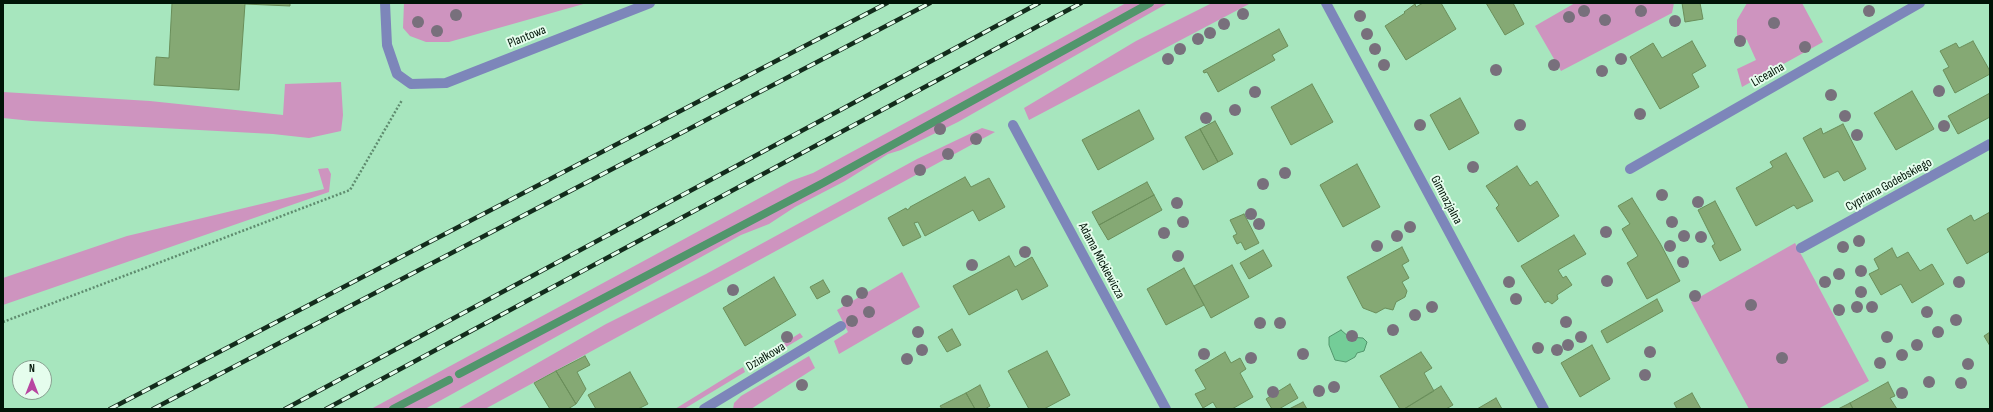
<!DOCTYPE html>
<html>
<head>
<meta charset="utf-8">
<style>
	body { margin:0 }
	#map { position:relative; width:1993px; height:412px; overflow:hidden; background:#a7e6be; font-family:"Sofia Sans Condensed",sans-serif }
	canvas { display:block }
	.frame { position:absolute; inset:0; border:4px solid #001407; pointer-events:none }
	.north { position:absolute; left:12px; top:360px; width:40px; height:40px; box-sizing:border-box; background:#e5fded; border:1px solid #89a091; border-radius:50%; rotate:0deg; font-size:11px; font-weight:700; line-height:16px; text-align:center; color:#001407 }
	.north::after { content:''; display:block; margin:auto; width:14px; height:18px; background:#b846a1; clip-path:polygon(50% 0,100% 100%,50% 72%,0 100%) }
</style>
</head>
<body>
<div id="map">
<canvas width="1993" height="412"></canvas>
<div class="frame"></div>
<div class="north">N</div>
</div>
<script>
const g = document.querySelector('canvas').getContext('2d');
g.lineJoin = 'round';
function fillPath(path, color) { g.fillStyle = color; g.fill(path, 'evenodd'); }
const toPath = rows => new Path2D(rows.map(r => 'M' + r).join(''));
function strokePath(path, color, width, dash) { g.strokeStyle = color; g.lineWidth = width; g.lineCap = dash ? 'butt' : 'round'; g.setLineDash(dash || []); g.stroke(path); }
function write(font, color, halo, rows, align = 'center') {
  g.font = font + ' "Sofia Sans Condensed",sans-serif'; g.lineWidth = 4; g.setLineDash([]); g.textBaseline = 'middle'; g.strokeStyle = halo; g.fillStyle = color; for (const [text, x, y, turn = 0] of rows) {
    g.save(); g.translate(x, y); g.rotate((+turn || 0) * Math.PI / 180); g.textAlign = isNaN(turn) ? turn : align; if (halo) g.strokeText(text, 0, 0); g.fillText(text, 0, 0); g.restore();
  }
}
fillPath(toPath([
	[404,3,587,3,449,42,426,42,410,36,403,28],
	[1126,3,1168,3,958,122,901,150,888,154,845,181,795,207,769,224,741,235,425,409,371,409,791,181,813,173],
	[1212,3,1251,3,1029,120,1024,108,1136,41],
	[1575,3,1674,3,1672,13,1561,71,1535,26],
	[1747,3,1802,3,1823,42,1742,87,1737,69,1756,60,1747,40,1737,35,1737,20],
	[341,82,343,115,341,131,309,138,273,134,32,121,3,118,3,92,150,101,283,115,285,84],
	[982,128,995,132,485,409,457,409,606,324,706,274,917,159],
	[328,168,331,174,329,192,3,305,3,278,127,236,324,189,318,169],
	[1795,243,1869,381,1818,409,1749,409,1691,302],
	[902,272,920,307,839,354,834,341,848,332,837,310],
	[800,333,803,337,759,363,757,360],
	[809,356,815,368,751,409,733,409,734,403,741,396],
	[743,367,745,372,684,409,675,409]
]), '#ce94bf');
const water = toPath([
	[1341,330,1349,337,1363,338,1367,342,1364,351,1357,353,1355,357,1346,362,1335,360,1329,345,1329,337,1341,330]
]);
fillPath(water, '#74cd98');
strokePath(water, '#51966c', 1);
strokePath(toPath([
	[459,374,823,183,1150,3],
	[393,409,449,380]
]), '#51966c', 8);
const building = toPath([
	[172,3,290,3,290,6,245,4,239,90,154,85,156,57,169,58,172,3],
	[1423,3,1441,3,1456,29,1406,60,1385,26,1405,13,1404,12,1415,4,1416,7,1423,3],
	[1486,3,1513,3,1524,24,1505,35,1486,3],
	[1682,3,1700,3,1703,19,1685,22,1682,3],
	[1279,29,1288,46,1272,55,1275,60,1218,92,1207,72,1204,73,1203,71,1279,29],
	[1692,41,1706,66,1692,74,1699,87,1660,109,1630,57,1653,43,1662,58,1692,41],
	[1973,41,1990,71,1990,74,1955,93,1943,70,1949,67,1940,51,1956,43,1959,48,1973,41],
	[1312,84,1333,122,1291,145,1271,107,1312,84],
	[1912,91,1934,129,1896,150,1874,113,1912,91],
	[1990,93,1990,117,1958,134,1948,116,1990,93],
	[1460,98,1479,133,1449,150,1430,115,1460,98],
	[1139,110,1154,139,1098,170,1082,140,1139,110],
	[1215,121,1233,154,1218,162,1200,129,1215,121],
	[1843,124,1866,169,1844,181,1838,171,1824,178,1803,138,1821,128,1823,134,1843,124],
	[1200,129,1218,162,1203,170,1185,137,1200,129],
	[1786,153,1813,201,1797,209,1794,205,1756,226,1736,188,1773,167,1770,162,1786,153],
	[1357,164,1380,207,1343,227,1320,185,1357,164],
	[1517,166,1530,186,1537,181,1559,216,1518,242,1496,208,1499,205,1486,186,1517,166],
	[965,177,971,187,989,178,1005,207,979,221,973,210,925,236,918,222,914,223,921,237,903,246,888,218,906,208,907,210,910,208,910,207,965,177],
	[1147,182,1154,195,1099,225,1092,212,1147,182],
	[1154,195,1162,210,1108,240,1099,225,1154,195],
	[1632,198,1660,243,1680,281,1647,299,1627,263,1638,256,1622,229,1630,224,1618,206,1632,198],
	[1715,201,1741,250,1720,261,1712,246,1715,244,1698,210,1715,201],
	[1990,212,1990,251,1967,264,1947,229,1971,215,1974,221,1990,212],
	[1244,214,1259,243,1245,250,1241,242,1237,244,1233,236,1237,234,1230,220,1244,214],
	[1574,235,1586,254,1558,270,1563,278,1566,276,1572,285,1557,295,1558,299,1552,304,1548,301,1545,303,1521,266,1574,235],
	[1402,247,1409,261,1402,265,1409,278,1402,282,1407,291,1405,297,1396,302,1393,310,1385,308,1376,313,1363,308,1347,277,1402,247],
	[1892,248,1897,258,1908,252,1920,271,1932,264,1944,284,1912,303,1901,284,1881,295,1869,274,1879,269,1874,259,1892,248],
	[1263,250,1272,266,1249,279,1240,263,1263,250],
	[1009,256,1015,267,1032,257,1048,286,1022,300,1017,289,969,315,953,286,1009,256],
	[1232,265,1249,297,1211,318,1194,286,1232,265],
	[1184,268,1204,305,1166,325,1147,289,1184,268],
	[774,277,796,315,745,346,723,308,774,277],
	[823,280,830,292,817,299,810,287,823,280],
	[1657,299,1663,311,1607,343,1601,331,1657,299],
	[952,329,961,345,947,352,938,337,952,329],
	[1990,332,1990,346,1984,336,1990,332],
	[1592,345,1610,379,1580,397,1561,363,1592,345],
	[1047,351,1070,395,1044,409,1029,409,1008,371,1047,351],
	[1225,352,1231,363,1240,358,1246,369,1240,373,1253,397,1232,409,1217,409,1213,402,1203,408,1195,394,1206,389,1195,370,1225,352],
	[1421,352,1432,368,1424,373,1434,391,1404,409,1400,409,1380,376,1421,352],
	[585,356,590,365,577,372,586,389,576,404,556,371,585,356],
	[556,371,576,404,568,409,550,409,534,383,556,371],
	[630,372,648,404,638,409,596,409,588,395,630,372],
	[1888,382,1895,396,1890,398,1897,409,1853,409,1850,403,1888,382],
	[1290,384,1298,398,1279,409,1272,409,1266,399,1290,384],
	[980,385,990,406,985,409,975,409,966,393,980,385],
	[1441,386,1453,405,1446,409,1404,409,1441,386],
	[966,393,975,409,942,409,940,406,966,393],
	[1692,393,1701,409,1677,409,1674,403,1692,393],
	[1496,398,1502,409,1477,409,1496,398],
	[1303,402,1307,409,1289,409,1303,402],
	[1850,403,1853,409,1838,409,1850,403]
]);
fillPath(building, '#85a974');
strokePath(building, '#6a8e5a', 1);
strokePath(toPath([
	[3,322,350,190,402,100]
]), '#5f8c6f', 2.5, [2, 2]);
strokePath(toPath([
	[385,3,387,45,397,74,411,84,446,83,650,3],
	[1326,3,1544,409],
	[1013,125,1166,409],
	[1630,169,1920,3],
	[1801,248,1990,144],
	[704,409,841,326]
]), '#7d86ba', 10);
const rail = toPath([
	[110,409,887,3],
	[153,409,930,3],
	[285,409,1039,3],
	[326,409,1081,3]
]);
strokePath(rail, '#132c1c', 4.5);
strokePath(rail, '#e5fded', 3, [9]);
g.fillStyle = '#78707c';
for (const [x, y] of [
	[1584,11],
	[1641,11],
	[1869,11],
	[1243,14],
	[456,15],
	[1360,16],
	[1569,17],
	[1605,20],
	[1675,21],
	[418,22],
	[1774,23],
	[1224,24],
	[437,31],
	[1210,33],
	[1367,34],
	[1198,39],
	[1740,41],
	[1805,47],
	[1180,49],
	[1375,49],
	[1168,59],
	[1621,59],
	[1384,65],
	[1554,65],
	[1496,70],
	[1602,71],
	[1939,91],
	[1255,92],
	[1831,95],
	[1235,110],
	[1640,114],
	[1845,116],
	[1206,118],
	[1420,125],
	[1520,125],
	[1944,126],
	[940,129],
	[1857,135],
	[976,139],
	[948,154],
	[1473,167],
	[920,170],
	[1285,173],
	[1263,184],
	[1662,195],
	[1698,202],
	[1177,203],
	[1251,214],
	[1183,222],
	[1672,222],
	[1259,224],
	[1410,227],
	[1606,232],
	[1164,233],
	[1397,236],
	[1684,236],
	[1701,237],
	[1859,241],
	[1377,246],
	[1670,246],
	[1843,247],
	[1025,252],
	[1178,256],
	[1683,262],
	[972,265],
	[1861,271],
	[1839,274],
	[1607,281],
	[1509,282],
	[1825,282],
	[1959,282],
	[733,290],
	[1861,292],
	[862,293],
	[1695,296],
	[1516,299],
	[847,301],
	[1751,305],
	[1432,307],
	[1857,307],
	[1872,307],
	[1839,310],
	[869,312],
	[1927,312],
	[1415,315],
	[1956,320],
	[852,321],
	[1566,322],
	[1260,323],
	[1280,323],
	[1393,330],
	[918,332],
	[1938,332],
	[1352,336],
	[787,337],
	[1581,337],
	[1887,337],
	[1568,345],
	[1917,345],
	[1538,348],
	[922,350],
	[1557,350],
	[1650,352],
	[1204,354],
	[1303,354],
	[1902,355],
	[1251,358],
	[1782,358],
	[907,359],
	[1880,363],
	[1968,364],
	[1645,375],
	[1929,382],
	[1961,383],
	[802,385],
	[1334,387],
	[1319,391],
	[1273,392],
	[1902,393]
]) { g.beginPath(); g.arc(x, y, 6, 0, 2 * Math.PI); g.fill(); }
write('13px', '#001407', '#e5fded', [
	["Plantowa",527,37,-22],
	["Licealna",1768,75,-30],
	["Cypriana Godebskiego",1889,185,-29],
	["Gimnazjalna",1446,200,62],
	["Adama Mickiewicza",1101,261,62],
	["Działkowa",766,357,-31]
]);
</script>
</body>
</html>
